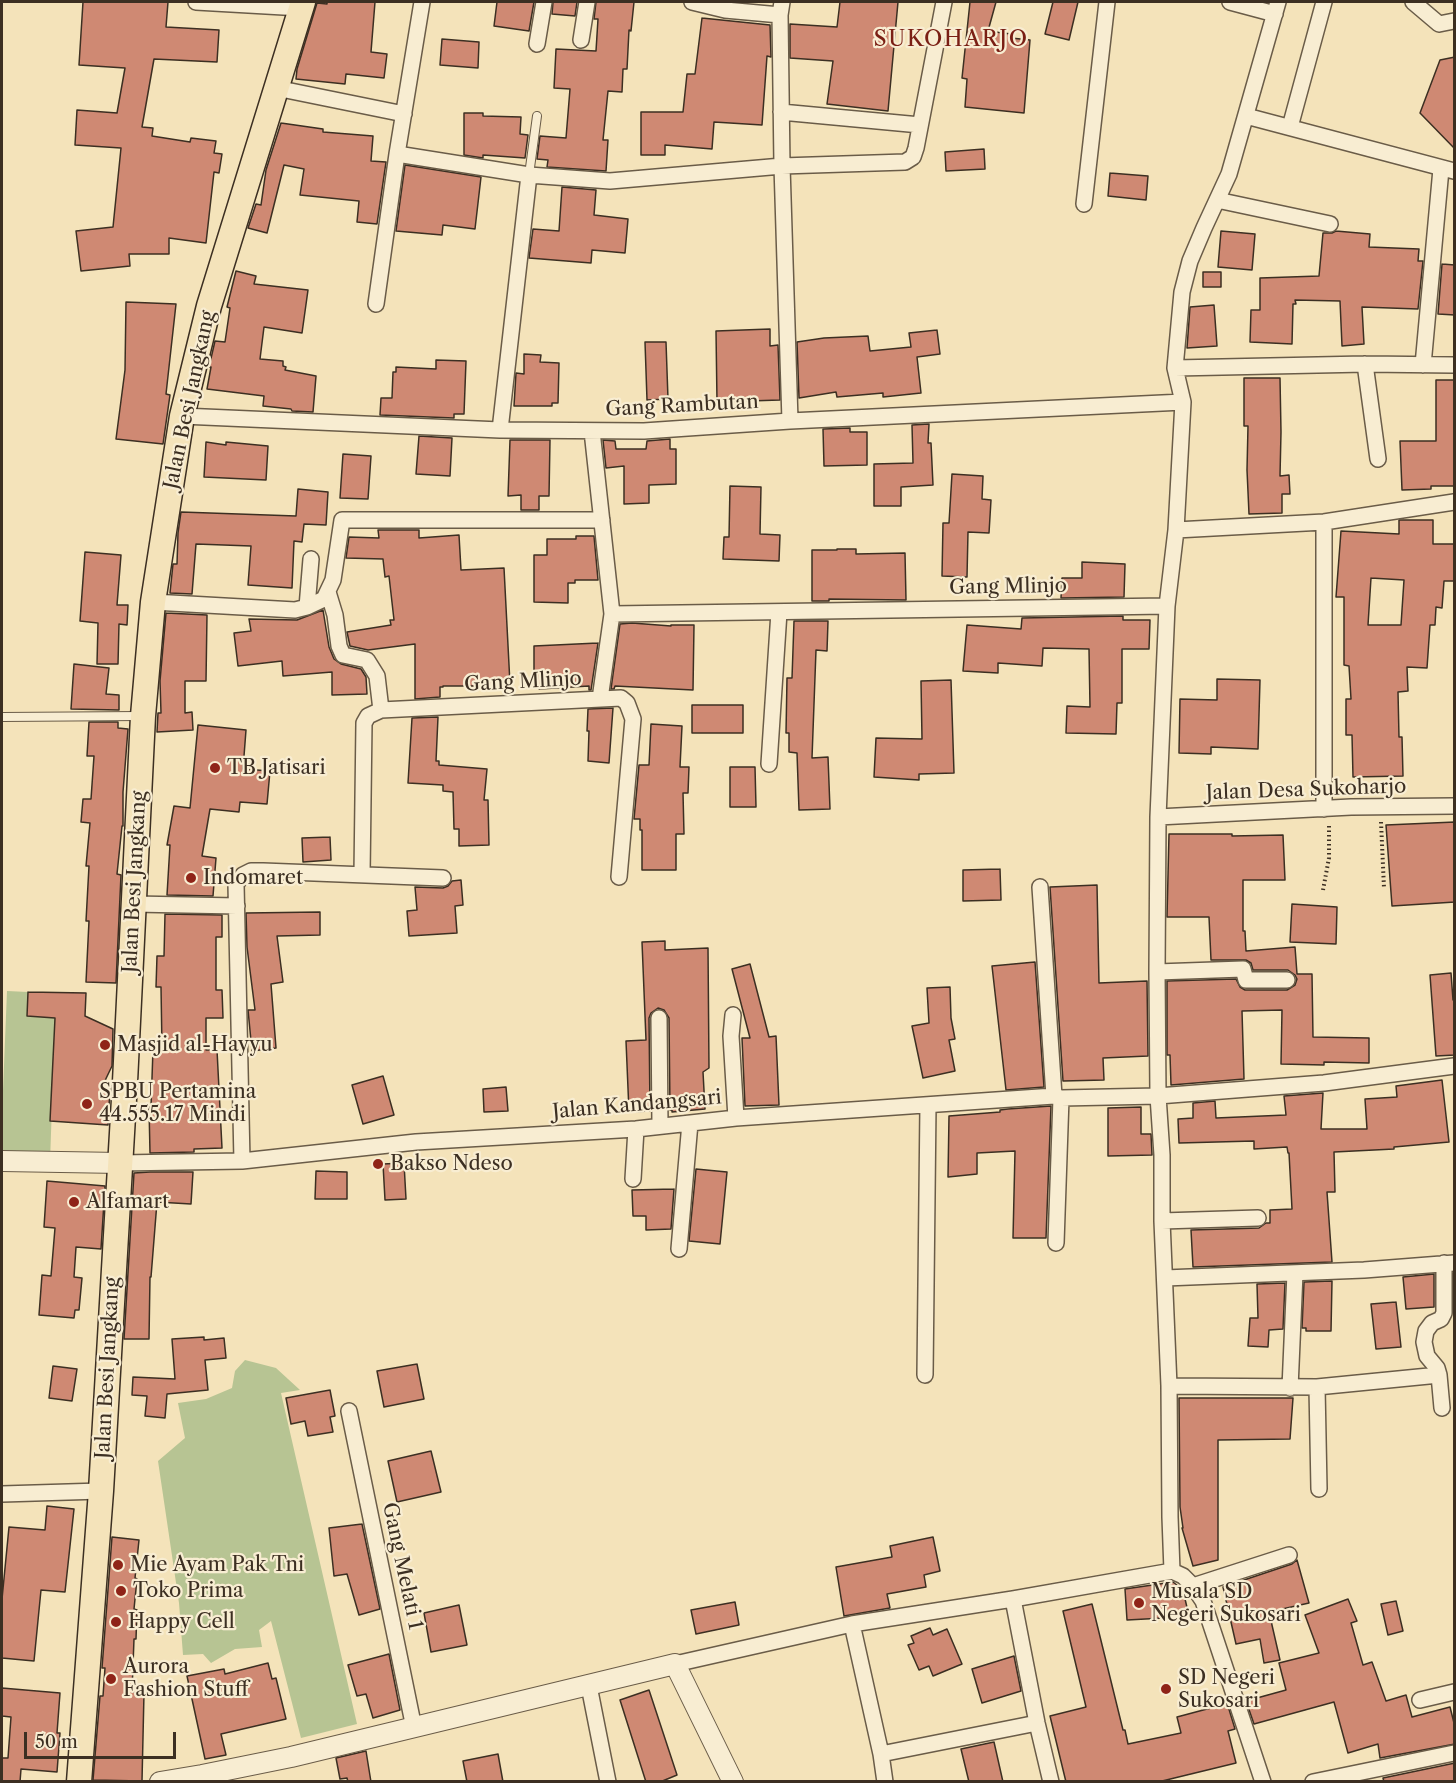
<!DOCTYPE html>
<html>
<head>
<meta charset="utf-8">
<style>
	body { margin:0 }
	#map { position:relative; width:1456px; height:1783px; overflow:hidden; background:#f4e3ba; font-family:"Libre Caslon Text",serif }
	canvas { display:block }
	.frame { position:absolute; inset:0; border:3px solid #3c2f22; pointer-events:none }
	.scale { position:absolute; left:24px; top:1732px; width:152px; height:27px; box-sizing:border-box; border:3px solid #3c2f22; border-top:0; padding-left:8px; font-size:18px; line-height:21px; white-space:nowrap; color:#3c2f22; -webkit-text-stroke:4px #f8edd2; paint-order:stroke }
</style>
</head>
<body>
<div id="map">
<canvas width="1456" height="1783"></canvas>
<div class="frame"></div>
<div class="scale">50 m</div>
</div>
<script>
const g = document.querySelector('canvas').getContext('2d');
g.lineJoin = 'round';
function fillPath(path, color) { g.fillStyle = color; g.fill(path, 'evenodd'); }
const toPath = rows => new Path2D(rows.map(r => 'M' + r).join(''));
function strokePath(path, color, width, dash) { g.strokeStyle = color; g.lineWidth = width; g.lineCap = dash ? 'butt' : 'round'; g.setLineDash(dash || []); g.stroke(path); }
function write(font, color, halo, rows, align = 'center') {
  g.font = font + ' "Libre Caslon Text",serif'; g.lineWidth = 4.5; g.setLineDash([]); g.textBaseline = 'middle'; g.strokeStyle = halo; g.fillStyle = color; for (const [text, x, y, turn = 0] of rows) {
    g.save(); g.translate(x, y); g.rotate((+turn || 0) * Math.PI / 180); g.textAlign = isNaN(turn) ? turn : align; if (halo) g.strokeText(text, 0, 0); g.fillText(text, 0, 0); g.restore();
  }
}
fillPath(toPath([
	[7,991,28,992,27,1016,55,1018,50,1162,2,1161,2,1115],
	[245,1360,276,1368,300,1390,281,1393,357,1724,301,1738,271,1621,259,1630,262,1647,235,1649,211,1663,203,1654,183,1655,179,1603,158,1461,185,1438,178,1403,206,1399,232,1388,235,1371]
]), '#b7c493');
const building = toPath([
	[83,2,168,2,166,27,219,30,217,62,154,59,142,127,153,128,152,136,190,142,191,138,216,141,214,153,222,154,219,173,214,172,206,243,169,238,169,254,129,254,130,266,81,271,76,231,113,227,121,148,75,145,77,110,117,113,125,68,79,65,83,2],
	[327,2,375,2,371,52,387,54,384,78,346,74,345,84,296,79,297,69,317,3,327,4,327,2],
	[497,2,534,2,529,31,494,26,497,2],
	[553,2,577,2,575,16,552,14,553,2],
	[596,2,634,2,631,31,629,30,627,69,623,69,622,92,608,91,603,140,608,140,606,171,547,167,548,160,537,159,540,136,566,138,570,89,554,88,556,49,596,51,598,19,594,19,596,2],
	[840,2,898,2,888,111,827,104,833,61,790,58,790,24,837,27,840,2],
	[970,2,996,2,988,31,1011,34,1011,38,1030,40,1024,113,965,107,967,79,962,78,970,2],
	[1053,2,1078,2,1069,40,1045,34,1053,2],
	[702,18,770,25,771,57,767,56,762,125,714,122,712,149,665,145,665,155,641,155,641,112,683,112,687,74,695,74,702,18],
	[442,39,479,42,478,68,440,65,442,39],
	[1455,57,1455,149,1420,113,1440,60,1455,57],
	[464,113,483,113,483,116,521,117,520,134,528,135,525,158,483,155,483,158,464,155,464,113],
	[281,123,323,129,323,132,373,136,371,161,386,162,377,224,357,222,359,201,300,195,304,169,284,165,267,233,248,228,256,204,261,205,266,170,281,123],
	[984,149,985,169,946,171,945,152,984,149],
	[405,165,481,177,475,229,443,225,442,235,396,231,405,165],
	[1110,173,1148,176,1146,200,1108,196,1110,173],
	[562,187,596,190,594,215,628,219,625,253,592,250,591,263,529,258,533,229,559,231,562,187],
	[1221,231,1255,234,1252,270,1218,267,1221,231],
	[1336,231,1370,234,1369,247,1419,249,1418,261,1423,261,1418,309,1362,307,1364,344,1342,346,1340,301,1295,300,1296,304,1293,304,1292,344,1250,342,1251,310,1260,310,1260,278,1319,276,1323,233,1332,233,1336,231],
	[1442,264,1455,265,1455,315,1438,314,1442,264],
	[236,271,256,276,254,284,308,290,302,333,264,327,260,359,283,361,283,366,286,367,285,370,316,376,313,412,292,411,291,409,263,406,264,396,207,389,211,367,209,367,215,341,225,342,230,308,227,307,236,271],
	[1203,272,1221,272,1221,287,1203,287,1203,272],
	[126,302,176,304,166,394,170,395,163,444,116,439,125,370,126,302],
	[1214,305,1217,346,1187,348,1190,307,1214,305],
	[770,329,770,346,778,345,780,400,717,402,716,331,770,329],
	[937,330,940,354,917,357,921,393,883,397,883,393,837,397,836,392,799,398,797,342,824,338,868,336,870,351,911,347,909,333,937,330],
	[645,342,666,342,668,399,647,400,645,342],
	[524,354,541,355,540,362,559,363,558,403,552,403,552,406,514,406,516,373,524,374,524,354],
	[436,360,466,361,464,414,454,414,454,418,380,415,381,398,392,398,393,372,396,372,396,367,436,369,436,360],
	[1244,378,1280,378,1281,432,1280,476,1289,475,1290,494,1282,494,1282,513,1249,514,1247,470,1248,426,1244,426,1244,378],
	[1436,380,1455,380,1455,486,1431,486,1431,489,1402,490,1400,441,1436,441,1436,380],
	[929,424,928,443,931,443,933,485,901,487,901,506,874,506,874,464,913,463,912,425,929,424],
	[850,428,850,432,867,432,867,465,824,466,823,429,850,428],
	[419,436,452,438,450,476,416,474,419,436],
	[670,439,670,449,676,449,676,484,649,485,649,503,624,504,624,466,606,468,603,440,615,441,616,449,646,449,647,441,670,439],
	[510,440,550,440,549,496,539,496,539,510,521,510,521,495,508,496,510,440],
	[206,442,226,445,226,442,268,446,266,480,204,477,206,442],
	[343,454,371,456,368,499,340,498,343,454],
	[952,474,983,476,982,499,991,500,989,533,968,532,967,577,942,576,943,523,949,523,952,474],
	[730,486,761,487,760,534,780,535,779,561,723,559,724,537,729,537,730,486],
	[298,489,328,492,326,525,304,524,302,542,294,541,292,588,248,585,251,546,196,544,192,594,170,593,173,564,177,564,178,533,181,512,296,516,298,489],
	[1399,520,1433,520,1433,544,1455,544,1455,581,1444,581,1442,608,1436,607,1435,625,1430,625,1427,668,1407,667,1408,691,1398,692,1399,737,1402,737,1403,776,1353,777,1352,735,1346,735,1346,699,1351,699,1349,666,1344,665,1344,597,1336,597,1341,531,1399,534,1399,520],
	[1371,578,1404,580,1401,625,1368,625,1371,578],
	[378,530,419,530,419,538,459,535,461,570,504,568,510,684,506,684,506,690,485,690,485,686,443,686,443,687,440,687,440,697,415,699,415,644,368,650,350,646,347,632,391,625,390,620,394,620,389,576,385,577,383,559,346,558,349,537,379,538,378,530],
	[576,536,594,536,598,580,575,580,575,583,568,583,568,603,534,602,534,555,547,555,547,539,576,539,576,536],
	[837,549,856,549,856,554,905,553,906,600,829,599,829,601,812,601,812,550,837,550,837,549],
	[85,552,121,555,117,605,128,605,127,625,119,624,118,664,97,664,98,623,80,621,85,552],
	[1082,562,1125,564,1124,597,1061,598,1062,578,1082,578,1082,562],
	[323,610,329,647,334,659,341,664,361,669,366,677,367,694,332,695,332,672,283,676,282,661,238,666,234,633,251,631,249,619,297,620,323,610],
	[166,613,207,615,206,681,185,681,185,713,192,712,193,730,157,732,158,713,161,713,160,681,166,613],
	[1123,616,1123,620,1150,620,1149,649,1122,649,1122,703,1117,703,1116,734,1066,733,1067,706,1090,707,1089,649,1043,648,1042,666,998,663,998,673,963,671,967,625,1021,629,1022,618,1123,616],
	[794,621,828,621,827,651,816,650,812,758,828,757,830,809,799,810,797,753,789,752,789,733,786,733,787,678,792,678,794,621],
	[632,623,671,626,671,625,694,625,693,690,615,686,614,689,611,689,620,624,632,623],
	[598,643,591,690,589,690,589,686,539,689,538,682,534,682,534,646,598,643],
	[74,664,109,668,106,694,119,695,119,710,71,709,74,664],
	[1217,679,1260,680,1258,749,1211,747,1211,754,1179,753,1180,699,1217,700,1217,679],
	[951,680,954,773,919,774,919,780,874,777,876,738,922,739,921,681,951,680],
	[692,705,743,705,743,733,692,733,692,705],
	[613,708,609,763,588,761,589,731,587,731,588,709,613,708],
	[438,717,436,761,439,761,439,765,487,769,484,800,488,800,489,845,459,846,459,829,454,829,453,792,443,791,443,785,408,783,412,718,438,717],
	[89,722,118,722,118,728,128,729,123,792,123,826,122,826,117,874,121,875,116,983,86,982,89,921,86,921,89,866,86,866,90,823,81,822,83,799,91,799,94,756,87,756,89,722],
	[651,724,682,726,680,767,689,767,688,793,683,793,684,834,676,834,676,870,642,870,642,830,640,830,640,819,634,819,639,765,649,765,651,724],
	[198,725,246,730,243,769,270,771,267,804,240,802,239,812,210,809,202,856,216,858,213,896,167,895,170,845,167,845,174,806,190,808,198,725],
	[730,767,755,767,756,807,730,807,730,767],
	[1455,822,1455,902,1392,906,1386,825,1455,822],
	[1169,834,1232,834,1232,836,1283,835,1285,880,1243,880,1243,931,1245,931,1246,951,1295,947,1297,974,1312,974,1313,1037,1369,1038,1369,1063,1324,1062,1324,1065,1281,1064,1282,1010,1242,1011,1244,1079,1171,1085,1170,1055,1167,1055,1167,981,1236,979,1240,987,1245,990,1287,990,1295,985,1297,979,1295,975,1288,970,1253,970,1251,963,1246,960,1211,960,1209,917,1167,917,1169,834],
	[330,837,331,860,303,862,302,838,330,837],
	[1000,869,1001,900,963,901,963,870,1000,869],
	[461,880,463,905,455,906,457,933,409,936,407,911,417,910,415,887,443,888,448,886,452,881,461,880],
	[1097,885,1099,983,1147,981,1148,1056,1103,1058,1104,1080,1063,1081,1050,887,1097,885],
	[1292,904,1337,907,1336,944,1290,942,1292,904],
	[320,912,320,935,277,936,283,982,271,984,276,1048,252,1051,248,1010,255,1010,247,947,246,913,320,912],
	[165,914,222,915,222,937,216,937,216,990,222,990,223,1018,206,1018,206,1050,217,1050,222,1148,194,1149,194,1152,150,1153,149,1107,151,1107,153,1049,162,1049,161,987,156,987,157,956,164,956,165,914],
	[665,941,665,950,708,948,709,1068,703,1072,705,1109,672,1112,672,1110,670,1110,669,1018,664,1010,658,1008,651,1013,649,1018,650,1111,629,1112,626,1041,646,1040,642,942,665,941],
	[1035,962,1044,1087,1006,1090,992,966,1035,962],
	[750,964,769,1037,776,1036,779,1105,745,1106,742,1038,750,1038,732,969,750,964],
	[1451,973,1453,1000,1455,1000,1455,1055,1436,1056,1430,975,1451,973],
	[950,987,951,1018,955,1039,949,1040,955,1071,923,1078,912,1026,929,1023,927,988,950,987],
	[28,992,86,993,85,1016,113,1029,112,1066,101,1089,110,1089,108,1125,50,1121,55,1018,27,1016,28,992],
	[383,1076,394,1115,363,1124,352,1085,383,1076],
	[1442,1080,1449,1142,1394,1147,1394,1149,1334,1152,1335,1192,1327,1192,1332,1262,1193,1267,1191,1230,1259,1228,1266,1223,1270,1223,1270,1210,1292,1209,1289,1153,1288,1153,1287,1147,1254,1149,1254,1141,1179,1143,1178,1119,1193,1118,1193,1103,1215,1101,1216,1118,1286,1115,1284,1096,1323,1093,1321,1129,1367,1129,1365,1099,1397,1097,1396,1086,1442,1080],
	[506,1087,508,1111,484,1112,483,1089,506,1087],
	[1051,1106,1046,1238,1013,1238,1015,1151,977,1153,977,1174,948,1177,949,1116,1000,1112,1000,1110,1008,1109,1051,1106],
	[1141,1107,1141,1134,1151,1134,1152,1155,1108,1156,1108,1108,1141,1107],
	[404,1163,406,1199,385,1200,383,1164,404,1163],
	[696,1169,727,1172,720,1244,689,1241,696,1169],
	[316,1171,347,1172,347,1199,315,1199,316,1171],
	[150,1172,193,1172,191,1204,157,1202,151,1277,150,1277,149,1339,124,1339,134,1173,150,1172],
	[47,1181,105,1186,101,1249,76,1247,74,1277,82,1278,79,1310,75,1310,74,1318,39,1315,42,1275,51,1276,55,1228,44,1227,47,1181],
	[674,1189,671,1229,646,1230,646,1216,633,1216,632,1190,674,1189],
	[1434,1274,1434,1307,1406,1309,1403,1277,1434,1274],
	[1332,1281,1331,1331,1306,1331,1306,1328,1302,1328,1304,1282,1332,1281],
	[1285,1283,1283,1329,1269,1330,1268,1347,1248,1346,1250,1318,1258,1318,1257,1284,1285,1283],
	[1396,1302,1401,1347,1376,1349,1371,1304,1396,1302],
	[204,1337,204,1340,224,1338,226,1358,205,1360,208,1390,167,1394,165,1418,145,1416,147,1396,132,1395,133,1377,175,1379,172,1339,204,1337],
	[417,1364,424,1399,384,1407,377,1371,417,1364],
	[53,1366,77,1369,72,1401,49,1398,53,1366],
	[330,1390,335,1416,330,1417,333,1432,308,1436,305,1421,291,1424,286,1398,330,1390],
	[1179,1398,1293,1398,1290,1439,1218,1440,1218,1560,1193,1566,1182,1528,1183,1528,1180,1507,1179,1398],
	[431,1451,441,1492,397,1502,388,1461,431,1451],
	[47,1506,74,1509,65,1592,41,1590,34,1661,2,1658,2,1599,9,1527,45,1530,47,1506],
	[362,1524,380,1609,359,1615,347,1574,334,1576,329,1528,362,1524],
	[112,1537,139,1540,135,1578,137,1579,134,1609,137,1610,136,1639,134,1639,132,1692,144,1693,142,1781,93,1780,100,1696,103,1696,105,1668,102,1668,112,1537],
	[933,1537,940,1571,924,1575,926,1587,887,1594,890,1608,844,1616,836,1567,892,1557,890,1546,933,1537],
	[1297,1560,1309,1603,1269,1612,1280,1660,1264,1663,1260,1639,1236,1644,1223,1587,1292,1564,1297,1560],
	[1173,1582,1183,1590,1188,1612,1164,1618,1127,1620,1125,1589,1173,1582],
	[1348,1599,1357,1621,1351,1623,1363,1665,1372,1662,1386,1701,1406,1695,1412,1717,1450,1707,1455,1727,1455,1744,1380,1758,1378,1744,1348,1753,1334,1702,1254,1724,1246,1701,1286,1690,1279,1663,1319,1653,1305,1615,1348,1599],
	[1396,1601,1403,1631,1388,1635,1381,1604,1396,1601],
	[735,1602,739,1625,696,1634,691,1610,735,1602],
	[1092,1604,1123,1730,1125,1730,1128,1744,1181,1733,1177,1717,1222,1705,1222,1707,1228,1706,1235,1729,1228,1731,1236,1763,1158,1782,1066,1782,1050,1716,1086,1707,1063,1611,1092,1604],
	[459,1605,467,1645,431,1652,424,1613,459,1605],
	[930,1628,933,1635,947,1629,962,1664,933,1676,929,1666,919,1670,908,1645,914,1643,911,1636,930,1628],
	[389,1654,400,1710,373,1718,366,1694,357,1696,348,1665,389,1654],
	[1014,1656,1021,1691,982,1703,972,1669,1014,1656],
	[268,1663,272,1679,276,1678,286,1719,221,1734,226,1755,205,1759,187,1676,224,1669,225,1674,268,1663],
	[2,1688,60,1693,57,1733,60,1733,57,1772,21,1769,20,1782,2,1782,2,1758,8,1758,11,1717,2,1716,2,1688],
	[649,1690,677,1775,660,1782,646,1782,620,1700,649,1690],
	[994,1742,1003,1782,969,1782,961,1749,994,1742],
	[366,1751,371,1782,348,1782,347,1778,340,1779,336,1758,366,1751],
	[498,1754,503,1782,467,1782,463,1761,498,1754],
	[1455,1763,1455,1782,1384,1782,1383,1778,1455,1763]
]);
fillPath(building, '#cf8973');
strokePath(building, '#3c2f22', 1.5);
const service = toPath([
	[529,175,537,116],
	[2,717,139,716]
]);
const minor = toPath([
	[196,2,301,8],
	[692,2,725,10,780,15],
	[782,2,780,15,782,166,790,421],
	[1230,2,1275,14],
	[1413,2,1439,24,1454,21],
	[581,40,587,2],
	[537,44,544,2],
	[276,88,404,114],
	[781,112,920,125],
	[1246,116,1454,171],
	[1290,127,1324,2],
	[397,154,529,175,610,181,782,166,905,162,913,157,916,148,944,2],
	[1217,200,1330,224],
	[1084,204,1107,2],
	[376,304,397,154,422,2],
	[1365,364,1378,459],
	[1423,365,1441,169],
	[1175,368,1365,364,1454,365],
	[182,416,500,430,644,431,790,421,1183,402],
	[500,430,529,175],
	[592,431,612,614,600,699],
	[1324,522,1324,809],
	[1176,530,1324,522,1454,502],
	[328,592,335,615,339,646,343,655,367,660,377,676,381,710],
	[153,602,295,610,307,607,324,599,333,580,342,520,602,520],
	[307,607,311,559],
	[612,614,1167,606],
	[769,764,779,612],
	[1158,817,1351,807,1454,806],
	[362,874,364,723,368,716,381,710,621,698,627,703,633,719,619,877],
	[1040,887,1054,1096],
	[134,904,237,906],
	[1157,972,1243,969,1246,980,1287,980],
	[733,1015,731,1036,736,1118],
	[659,1018,660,1126],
	[242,1161,236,884,243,875,251,871,263,871,443,878],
	[120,1163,242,1161,416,1142,636,1129,736,1118,1054,1096,1061,1098,1158,1096,1324,1083,1454,1066],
	[633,1179,636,1129],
	[1162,1221,1258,1218],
	[1056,1243,1061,1098],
	[679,1249,690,1123],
	[1165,1278,1364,1270,1454,1263],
	[925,1375,928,1105],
	[1169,1386,1317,1387,1439,1375],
	[1317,1387,1319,1489],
	[1290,1388,1295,1273],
	[1442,1408,1439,1375,1437,1368,1427,1356,1424,1342,1426,1331,1432,1323,1441,1319,1444,1313,1444,1263],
	[349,1411,414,1728],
	[2,1494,101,1491],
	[1172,1571,1170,1517,1169,1386,1162,1221,1162,1155,1158,1096,1157,972,1158,817,1167,606,1176,530,1183,402,1175,368,1182,292,1190,261,1204,228,1229,174,1278,2],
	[1193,1586,1289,1555],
	[1013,1599,1037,1723,1051,1782],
	[852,1624,881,1754,885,1782],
	[675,1664,852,1624,1013,1599,1172,1571,1183,1576,1193,1586,1203,1601,1263,1782],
	[589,1686,608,1782],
	[1420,1700,1454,1692],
	[881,1754,1037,1723],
	[1313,1782,1454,1753]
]);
const tertiary = toPath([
	[2,1161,120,1163],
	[160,1782,202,1775,291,1757,675,1664,733,1782]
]);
const primary = toPath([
	[79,1782,101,1491,125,1082,143,716,153,602,182,416,209,306,303,2]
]);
strokePath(service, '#6a5c48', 10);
strokePath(minor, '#6a5c48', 18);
strokePath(tertiary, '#6a5c48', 22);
strokePath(primary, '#3c2f22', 27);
strokePath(toPath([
	[1381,822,1384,888],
	[1323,890,1329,858,1329,825]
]), '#3c2f22', 4, [1.5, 3]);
strokePath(service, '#f8edd2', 8);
strokePath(minor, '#f8edd2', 15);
strokePath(tertiary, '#f8edd2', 20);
strokePath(primary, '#f4e3ba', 24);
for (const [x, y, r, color] of [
	[215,768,6,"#8f2418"],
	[191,878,6,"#8f2418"],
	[105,1045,6,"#8f2418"],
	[87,1104,6,"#8f2418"],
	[378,1164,6,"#8f2418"],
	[74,1202,6,"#8f2418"],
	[118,1565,6,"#8f2418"],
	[121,1591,6,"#8f2418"],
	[1139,1603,6,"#8f2418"],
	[116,1622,6,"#8f2418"],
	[111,1679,6,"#8f2418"],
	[1166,1689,6,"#8f2418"]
]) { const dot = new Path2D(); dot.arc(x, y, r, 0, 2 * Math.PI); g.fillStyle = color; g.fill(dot); strokePath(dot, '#f8edd2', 2); }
write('20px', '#3c2f22', '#f8edd2', [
	["Jalan Besi Jangkang",190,400,-78],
	["Gang Rambutan",682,406,-3],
	["Gang Mlinjo",1008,587,-1],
	["Gang Mlinjo",523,682,-3],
	["Jalan Desa Sukoharjo",1306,790,-2],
	["Jalan Besi Jangkang",135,882,-87],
	["Jalan Kandangsari",637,1105,-5],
	["Jalan Besi Jangkang",108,1368,-87],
	["Gang Melati 1",402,1566,78]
]);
write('20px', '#3c2f22', '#f8edd2', [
	["TB Jatisari",227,768],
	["Indomaret",203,878],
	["Masjid al-Hayyu",117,1045],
	["SPBU Pertamina",99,1092],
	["44.555.17 Mindi",99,1115],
	["Bakso Ndeso",390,1164],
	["Alfamart",86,1202],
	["Mie Ayam Pak Tni",130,1565],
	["Toko Prima",133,1591],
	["Musala SD",1151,1592],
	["Negeri Sukosari",1151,1615],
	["Happy Cell",128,1622],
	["Aurora",123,1667],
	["Fashion Stuff",123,1690],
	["SD Negeri",1178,1678],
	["Sukosari",1178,1701]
], 'left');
g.letterSpacing = '1.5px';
write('22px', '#7a1f14', '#f8edd2', [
	["SUKOHARJO",951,40]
]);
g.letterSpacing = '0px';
</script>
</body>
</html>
